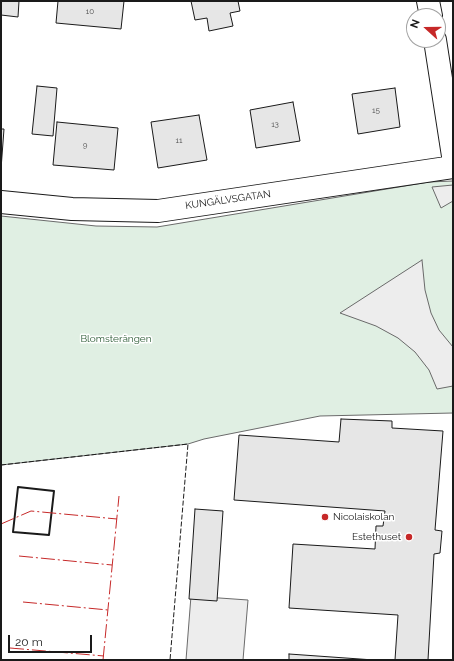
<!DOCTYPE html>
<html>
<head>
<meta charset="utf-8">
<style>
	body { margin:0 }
	#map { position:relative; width:454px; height:661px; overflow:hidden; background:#fff; font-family:Raleway,sans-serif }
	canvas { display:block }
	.frame { position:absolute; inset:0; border:2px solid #1a1a1a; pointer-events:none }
	.north { position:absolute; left:406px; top:8px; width:40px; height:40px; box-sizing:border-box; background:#fff; border:1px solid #a3a3a3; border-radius:50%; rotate:291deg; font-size:11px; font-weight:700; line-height:16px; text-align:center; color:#1a1a1a }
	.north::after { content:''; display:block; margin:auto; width:14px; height:18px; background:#c62828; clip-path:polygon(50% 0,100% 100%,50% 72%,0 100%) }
	.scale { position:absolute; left:8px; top:635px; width:84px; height:18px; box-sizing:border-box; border:2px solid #1a1a1a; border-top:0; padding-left:5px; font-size:12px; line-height:14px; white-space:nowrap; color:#1a1a1a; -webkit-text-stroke:3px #fff; paint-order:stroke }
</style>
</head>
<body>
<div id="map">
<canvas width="454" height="661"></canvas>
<div class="frame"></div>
<div class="north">N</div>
<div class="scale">20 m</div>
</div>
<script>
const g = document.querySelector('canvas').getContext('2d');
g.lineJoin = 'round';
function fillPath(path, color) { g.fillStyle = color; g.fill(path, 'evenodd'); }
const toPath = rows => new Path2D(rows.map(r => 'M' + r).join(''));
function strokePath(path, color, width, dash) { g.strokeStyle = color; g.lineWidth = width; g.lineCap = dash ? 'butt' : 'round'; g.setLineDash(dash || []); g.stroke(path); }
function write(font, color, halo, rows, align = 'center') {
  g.font = font + ' Raleway,sans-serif'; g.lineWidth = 3; g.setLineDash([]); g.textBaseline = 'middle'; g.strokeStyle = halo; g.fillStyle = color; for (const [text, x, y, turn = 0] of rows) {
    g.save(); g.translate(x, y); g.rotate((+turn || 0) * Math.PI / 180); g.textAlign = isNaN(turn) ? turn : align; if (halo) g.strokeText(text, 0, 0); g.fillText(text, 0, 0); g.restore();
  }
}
const green = toPath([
	[453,181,453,413,320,416,204,439,188,444,1,465,1,216,96,226,157,227,429,182,453,181]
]);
fillPath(green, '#e0efe3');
strokePath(green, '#6a6a6a', 1);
const parking = toPath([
	[453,185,453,201,441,208,432,187,453,185],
	[422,260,425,290,431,313,439,330,453,347,453,386,437,389,429,370,415,352,398,338,376,326,340,313,422,260],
	[191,596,248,600,243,660,186,660,191,596]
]);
fillPath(parking, '#ededed');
strokePath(parking, '#6a6a6a', 1);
const building = toPath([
	[1,1,19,1,18,17,1,15,1,1],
	[58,1,124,1,121,29,56,23,58,1],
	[191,1,238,1,240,11,230,13,233,26,209,31,207,18,195,20,191,1],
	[37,86,57,88,53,136,32,134,37,86],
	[395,88,400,127,358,134,352,94,395,88],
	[293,102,300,141,256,148,250,110,293,102],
	[199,115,207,160,158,168,151,122,199,115],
	[57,122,118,128,114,170,53,165,57,122],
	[1,129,4,129,1,169,1,129],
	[341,419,392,421,392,428,443,431,435,530,442,531,440,553,434,554,428,660,395,660,398,615,289,608,293,544,375,549,376,526,383,526,385,511,234,500,239,435,339,442,341,419],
	[195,509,223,511,217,601,189,599,195,509],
	[289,654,374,660,289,660,289,654]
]);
fillPath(building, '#e6e6e6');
strokePath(building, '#1a1a1a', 1);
const minor = toPath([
	[428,1,431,16],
	[435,40,453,156],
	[1,202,72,209,158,211,453,167]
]);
strokePath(minor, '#1a1a1a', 24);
strokePath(minor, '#fff', 22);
strokePath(toPath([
	[1,465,188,444,170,660]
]), '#1a1a1a', 1, [5, 2]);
strokePath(toPath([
	[18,487,54,491,49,535,13,532,18,487]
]), '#1a1a1a', 2);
strokePath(toPath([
	[1,524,31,511,117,519],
	[19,556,112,565],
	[23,602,108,610],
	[10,648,104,656],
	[103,660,119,496]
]), '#c62828', 1, [14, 3, 2, 3]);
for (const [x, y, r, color] of [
	[325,517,4,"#c62828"],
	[409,537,4,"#c62828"]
]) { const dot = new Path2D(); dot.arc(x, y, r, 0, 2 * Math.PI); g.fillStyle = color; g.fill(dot); strokePath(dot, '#fff', 1.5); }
write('8px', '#4d4d4d', null, [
	["10",90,12],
	["15",376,111],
	["13",275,125],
	["11",179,141],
	["9",85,146]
]);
write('10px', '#1a1a1a', '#fff', [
	["KUNGÄLVSGATAN",228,200,-8]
]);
write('10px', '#2b5a34', '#fff', [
	["Blomsterängen",116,339]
]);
write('10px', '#1a1a1a', '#fff', [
	["Nicolaiskolan",333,517],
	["Estethuset",401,537,"right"]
], 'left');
</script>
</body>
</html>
